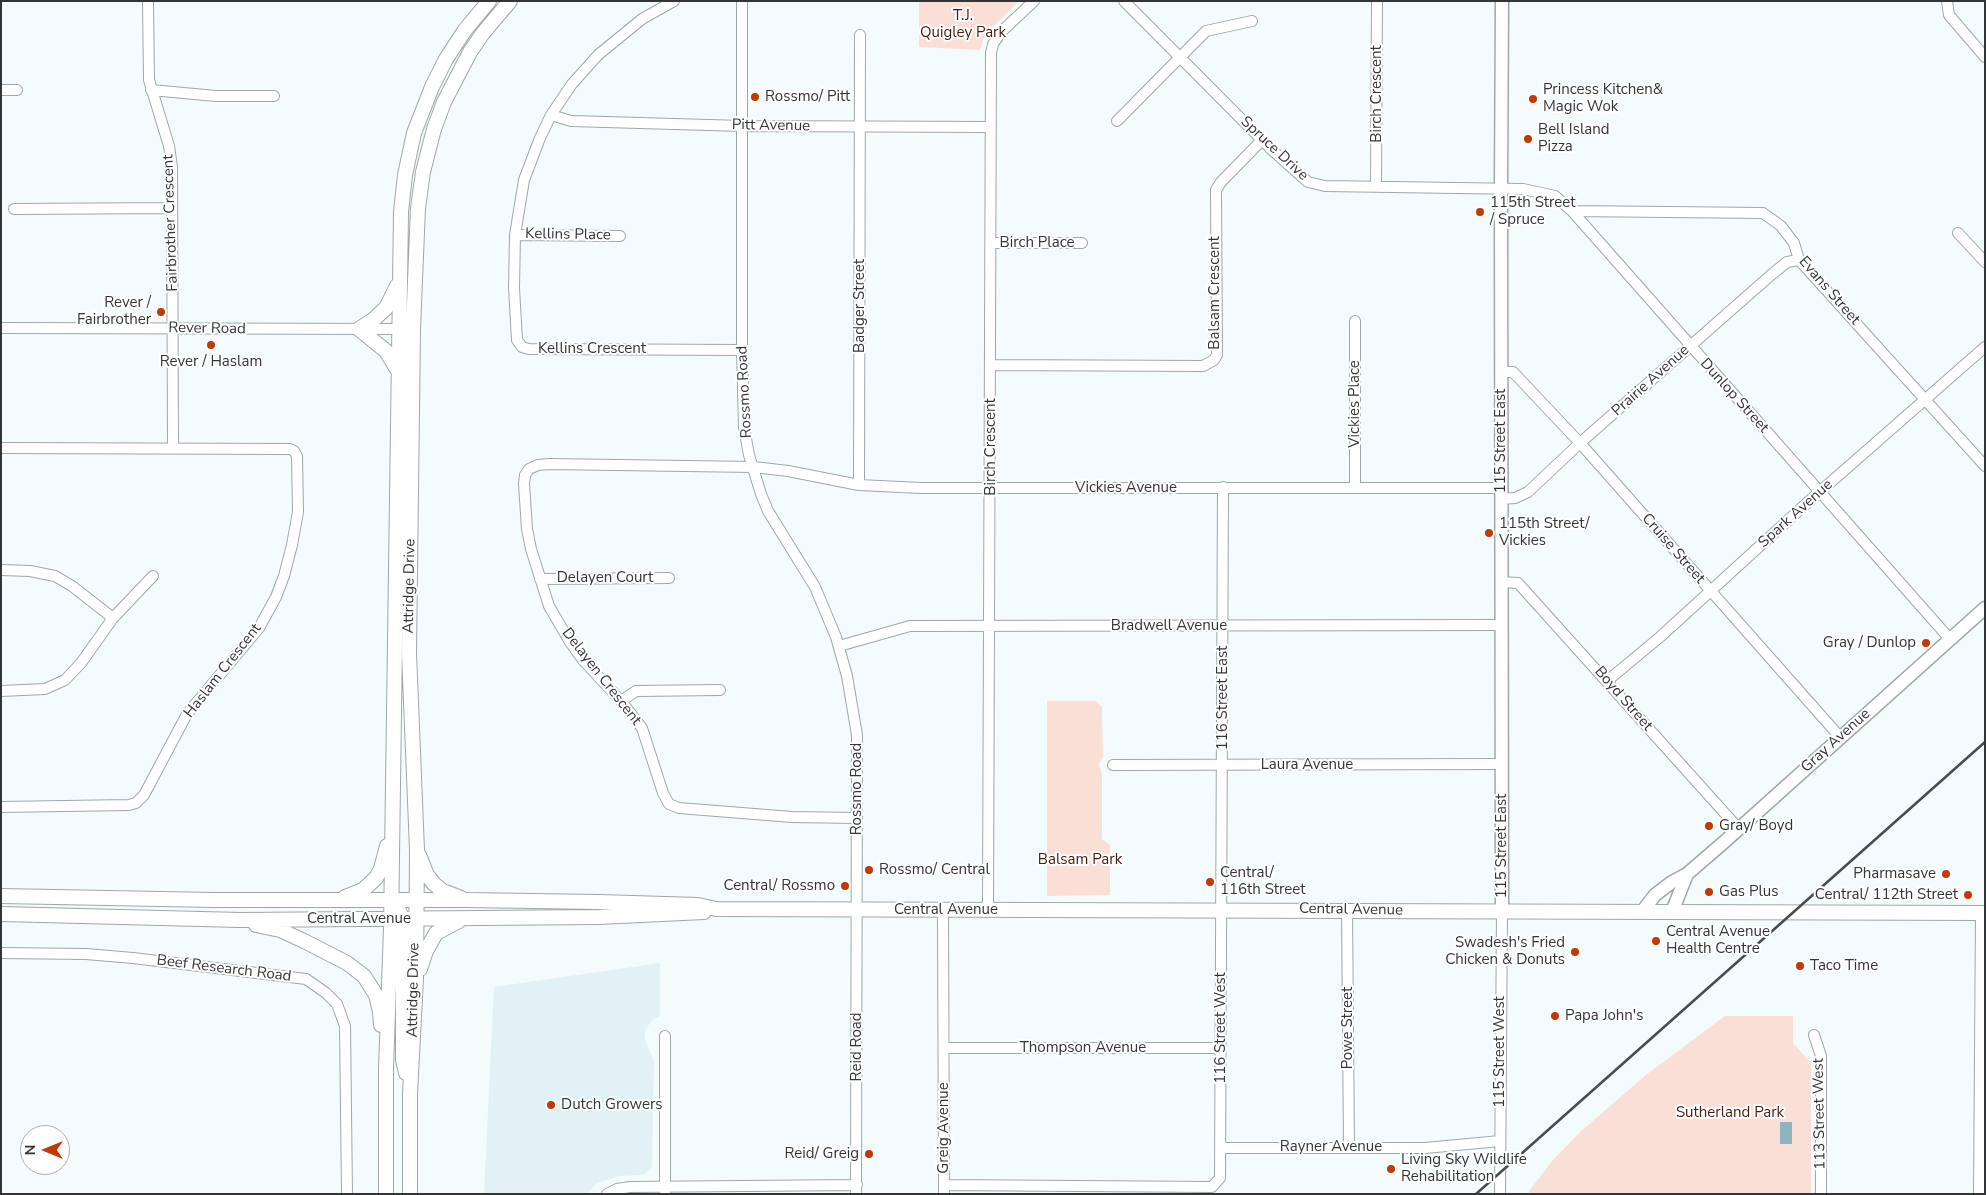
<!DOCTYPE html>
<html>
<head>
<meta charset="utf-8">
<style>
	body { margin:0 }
	#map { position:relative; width:1986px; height:1195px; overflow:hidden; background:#f4fbfd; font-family:"Nunito Sans",sans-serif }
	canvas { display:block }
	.frame { position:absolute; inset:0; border:2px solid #323435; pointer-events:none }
	.north { position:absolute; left:20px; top:1125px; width:50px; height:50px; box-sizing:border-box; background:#fff; border:1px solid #adaeae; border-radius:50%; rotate:270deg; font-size:14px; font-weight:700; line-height:20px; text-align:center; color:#323435 }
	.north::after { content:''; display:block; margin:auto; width:18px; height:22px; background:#c13903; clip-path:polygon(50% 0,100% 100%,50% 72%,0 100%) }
</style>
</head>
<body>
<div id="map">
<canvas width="1986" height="1195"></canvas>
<div class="frame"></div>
<div class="north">N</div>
</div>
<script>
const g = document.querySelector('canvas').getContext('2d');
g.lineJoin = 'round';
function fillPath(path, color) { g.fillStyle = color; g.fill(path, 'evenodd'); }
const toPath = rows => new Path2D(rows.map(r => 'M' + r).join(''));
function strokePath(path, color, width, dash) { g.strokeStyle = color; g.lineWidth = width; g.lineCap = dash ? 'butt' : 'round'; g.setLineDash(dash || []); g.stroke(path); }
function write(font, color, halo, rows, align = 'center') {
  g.font = font + ' "Nunito Sans",sans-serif'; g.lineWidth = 4; g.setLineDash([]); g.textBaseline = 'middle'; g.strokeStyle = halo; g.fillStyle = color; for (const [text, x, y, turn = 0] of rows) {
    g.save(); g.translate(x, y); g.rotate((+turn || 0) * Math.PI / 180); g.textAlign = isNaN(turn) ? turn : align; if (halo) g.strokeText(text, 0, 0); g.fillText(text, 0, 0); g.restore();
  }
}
fillPath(toPath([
	[660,963,660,1016,651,1021,645,1031,645,1040,654,1061,652,1168,643,1175,619,1176,597,1183,587,1194,484,1194,494,987]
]), '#e1f1f6');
fillPath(toPath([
	[919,1,1019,1,988,32,983,40,980,50,919,47],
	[1047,701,1096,701,1102,707,1103,757,1099,764,1102,774,1102,839,1110,845,1110,895,1047,896],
	[1725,1016,1793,1016,1793,1043,1811,1063,1811,1194,1529,1194,1529,1191,1553,1160,1580,1132,1647,1074]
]), '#fadfd7');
fillPath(toPath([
	[1780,1122,1792,1122,1792,1144,1780,1144]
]), '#8eb5c0');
const minor = toPath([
	[148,1,149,80,169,146,172,167,173,448],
	[674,1,642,19,598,55,572,84,551,115,540,138,524,180,515,235,514,288,517,340,522,347,529,349,742,350],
	[742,1,742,350,744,428,749,455,761,494,768,511,815,587,836,637,847,676,857,735,856,1194],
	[1124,1,1272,150,1308,182,1325,186,1523,189,1555,196,1572,211,1949,638],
	[1947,1,1949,15,1985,57],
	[1,90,17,90],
	[151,90,216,96,274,96],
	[551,115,571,121,743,126,991,127],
	[1117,121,1206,31,1252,21],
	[1376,187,1377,1],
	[14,209,172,208],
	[1572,211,1763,213,1781,226,1794,243,1799,260,1985,466],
	[1958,233,1985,262],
	[515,235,620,236],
	[991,243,1082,243],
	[1355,321,1355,488],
	[1,328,405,329],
	[991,365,1203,366,1214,360,1217,355,1216,190,1221,182,1262,140],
	[1501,372,1513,372,1580,443,1840,737],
	[1,448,290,449,294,451,297,456,298,512,292,545,284,576,276,597,259,628,187,714,144,795,136,803,129,805,1,807],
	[859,485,860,35],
	[1501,499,1515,498,1528,492,1580,443,1771,275,1787,262,1799,260],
	[1,570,30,571,55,576,72,586,113,618,81,663,65,680,45,689,1,691],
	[540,579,669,578],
	[1501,582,1518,583,1739,829],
	[113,618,153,576],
	[839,646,910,626,1501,625],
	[1607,681,1660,637,1807,503,1985,347],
	[621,701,636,691,720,690],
	[1113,765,1502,764],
	[857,818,792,817,679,808,669,804,663,793,642,728,621,701,583,660,570,642,549,606,531,549,527,529,524,484,525,475,529,469,538,465,549,464,754,467,788,471,859,485,921,488,1501,488],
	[943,910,944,1194],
	[988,910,991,53,993,44,1002,31,1034,1],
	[1347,910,1349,1146],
	[1,953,86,954,133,958,306,979,326,993,337,1004,345,1026,347,1194],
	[1814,1035,1821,1056,1821,1194],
	[665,1036,665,1194],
	[945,1048,1221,1048],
	[1221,1148,1425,1148,1500,1141],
	[944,1185,1212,1187,1220,1178,1223,487],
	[607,1194,617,1189,630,1187,857,1185],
	[1500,1194,1502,910],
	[1979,1194,1981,913]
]);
const tertiary = toPath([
	[1502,910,1501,188,1502,1],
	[1642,912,1655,895,1672,882,1687,874,1723,843,1985,608],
	[1672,912,1687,874]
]);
const secondary = toPath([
	[397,369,386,351,359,329,373,320,386,308,397,286],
	[419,855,427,875,434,884,443,891,461,898],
	[1,896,214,900,466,900,599,902,698,905,716,909,1985,913],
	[345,897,363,890,376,878,381,869,387,846],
	[399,911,403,919,403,1060,406,1073],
	[1,914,241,920,599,917,704,912],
	[256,925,280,930,304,941,347,963,364,976,376,995,380,1012,381,1025],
	[420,969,426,951,436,933,459,921],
	[386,1194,386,1069,391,928,401,212,405,175,414,133,432,87,446,59,465,30,489,1],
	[410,1194,410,1094,416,979,417,850,409,653,413,329,418,208,423,172,434,129,444,102,470,52,483,33,510,1]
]);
strokePath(minor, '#a0a7a9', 12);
strokePath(tertiary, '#a0a7a9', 15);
strokePath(secondary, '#a0a7a9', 16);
strokePath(minor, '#fff', 10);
strokePath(tertiary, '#fff', 12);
strokePath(secondary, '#fff', 14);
strokePath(toPath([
	[1476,1194,1985,742]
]), '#494b4d', 2.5);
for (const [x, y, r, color] of [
	[755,97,5,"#c13903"],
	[1533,99,5,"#c13903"],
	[1528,139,5,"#c13903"],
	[1480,212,5,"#c13903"],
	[161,312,5,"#c13903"],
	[211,345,5,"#c13903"],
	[1489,533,5,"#c13903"],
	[1926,643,5,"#c13903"],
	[1709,826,5,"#c13903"],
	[869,870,5,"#c13903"],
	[1946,874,5,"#c13903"],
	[1210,882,5,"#c13903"],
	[845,886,5,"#c13903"],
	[1709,892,5,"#c13903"],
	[1968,895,5,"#c13903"],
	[1656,941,5,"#c13903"],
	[1575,952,5,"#c13903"],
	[1800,966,5,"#c13903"],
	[1555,1016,5,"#c13903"],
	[551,1105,5,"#c13903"],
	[869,1154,5,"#c13903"],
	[1391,1169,5,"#c13903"]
]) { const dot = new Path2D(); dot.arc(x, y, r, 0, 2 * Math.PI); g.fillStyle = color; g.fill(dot); strokePath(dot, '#fff', 2); }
write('15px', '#491b0d', '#fff', [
	["T.J.",963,16],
	["Quigley Park",963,33],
	["Balsam Park",1080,860],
	["Sutherland Park",1730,1113]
]);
write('15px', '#323435', '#fff', [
	["Princess Kitchen&",1543,90],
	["Magic Wok",1543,107],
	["Rossmo/ Pitt",765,97],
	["Bell Island",1538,130],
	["Pizza",1538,147],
	["115th Street",1490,203],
	["/ Spruce",1490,220],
	["Rever /",151,303,"right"],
	["Fairbrother",151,320,"right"],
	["Rever / Haslam",211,362,"center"],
	["115th Street/",1499,524],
	["Vickies",1499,541],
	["Gray / Dunlop",1916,643,"right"],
	["Gray/ Boyd",1719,826],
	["Rossmo/ Central",879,870],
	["Central/",1220,873],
	["116th Street",1220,890],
	["Pharmasave",1936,874,"right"],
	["Central/ Rossmo",835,886,"right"],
	["Gas Plus",1719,892],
	["Central/ 112th Street",1958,895,"right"],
	["Central Avenue",1666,932],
	["Health Centre",1666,949],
	["Swadesh's Fried",1565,943,"right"],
	["Chicken & Donuts",1565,960,"right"],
	["Taco Time",1810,966],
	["Papa John's",1565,1016],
	["Dutch Growers",561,1105],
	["Reid/ Greig",859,1154,"right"],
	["Living Sky Wildlife",1401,1160],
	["Rehabilitation",1401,1177]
], 'left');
write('15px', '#323435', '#fff', [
	["Birch Crescent",1377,94,-90],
	["Pitt Avenue",771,126,1],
	["Spruce Drive",1274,149,43],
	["Fairbrother Crescent",171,223,-92],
	["Kellins Place",568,235,1],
	["Birch Place",1037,243],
	["Evans Street",1829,291,49],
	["Balsam Crescent",1215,293,-90],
	["Badger Street",860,306,-90],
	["Rever Road",207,329,1],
	["Kellins Crescent",592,349],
	["Prairie Avenue",1651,381,-42],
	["Rossmo Road",745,392,-93],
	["Dunlop Street",1734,396,48],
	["Vickies Place",1355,404,-90],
	["115 Street East",1501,441,-90],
	["Birch Crescent",991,447,-90],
	["Vickies Avenue",1126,488],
	["Spark Avenue",1796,514,-42],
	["Cruise Street",1673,549,49],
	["Delayen Court",605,578],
	["Attridge Drive",410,586,-89],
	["Bradwell Avenue",1169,626],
	["Haslam Crescent",223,671,-52],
	["Delayen Crescent",601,677,52],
	["116 Street East",1223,698,-90],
	["Boyd Street",1623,699,49],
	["Gray Avenue",1836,741,-42],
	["Laura Avenue",1307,765],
	["Rossmo Road",857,789,-90],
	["115 Street East",1502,846,-90],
	["Central Avenue",946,910],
	["Central Avenue",1351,910,1],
	["Central Avenue",359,919],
	["Beef Research Road",224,969,7],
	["Attridge Drive",414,990,-89],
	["116 Street West",1221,1028,-90],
	["Powe Street",1348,1028,-90],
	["Reid Road",857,1047,-90],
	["Thompson Avenue",1083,1048],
	["115 Street West",1500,1052,-90],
	["113 Street West",1820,1114,-91],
	["Greig Avenue",944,1128,-90],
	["Rayner Avenue",1331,1147]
]);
</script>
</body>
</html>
